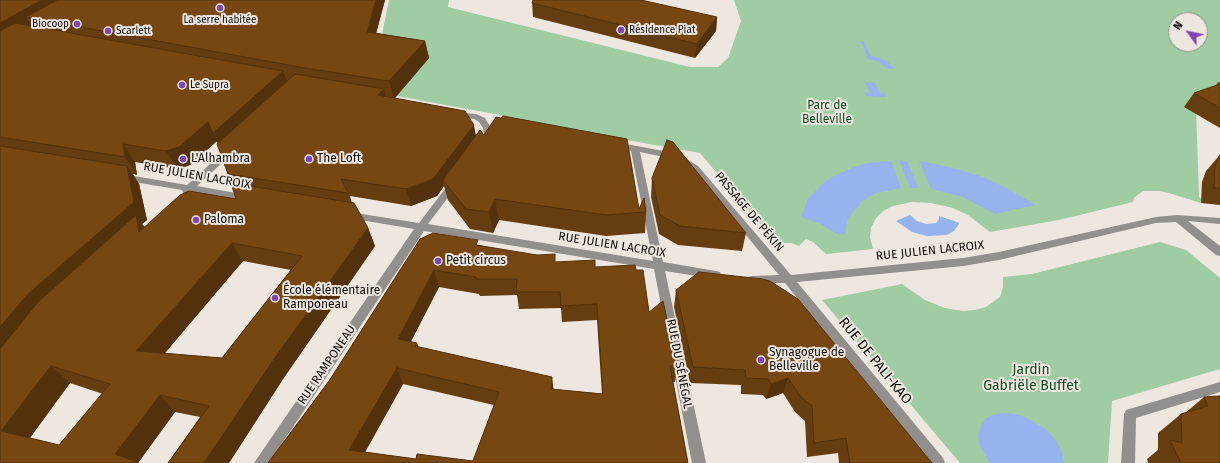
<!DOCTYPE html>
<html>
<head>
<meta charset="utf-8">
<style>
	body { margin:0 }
	#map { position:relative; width:1220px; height:463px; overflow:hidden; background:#eee7e0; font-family:"Fira Sans",sans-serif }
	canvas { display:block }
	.north { position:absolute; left:1168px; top:12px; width:40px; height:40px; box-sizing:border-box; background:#eee7e0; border:1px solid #948f8a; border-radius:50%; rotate:303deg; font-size:11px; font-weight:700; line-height:16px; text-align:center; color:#0d0b09 }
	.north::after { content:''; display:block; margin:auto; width:14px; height:18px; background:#7e45bb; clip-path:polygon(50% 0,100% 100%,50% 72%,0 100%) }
</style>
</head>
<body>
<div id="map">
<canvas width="1220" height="463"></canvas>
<div class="north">N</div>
</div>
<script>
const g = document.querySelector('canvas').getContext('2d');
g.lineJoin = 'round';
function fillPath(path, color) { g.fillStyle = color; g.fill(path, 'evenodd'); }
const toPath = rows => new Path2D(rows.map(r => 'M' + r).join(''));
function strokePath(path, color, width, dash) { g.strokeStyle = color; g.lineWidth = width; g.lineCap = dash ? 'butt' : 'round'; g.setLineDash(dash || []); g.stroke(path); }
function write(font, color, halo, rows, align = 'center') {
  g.font = font + ' "Fira Sans",sans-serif'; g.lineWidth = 4; g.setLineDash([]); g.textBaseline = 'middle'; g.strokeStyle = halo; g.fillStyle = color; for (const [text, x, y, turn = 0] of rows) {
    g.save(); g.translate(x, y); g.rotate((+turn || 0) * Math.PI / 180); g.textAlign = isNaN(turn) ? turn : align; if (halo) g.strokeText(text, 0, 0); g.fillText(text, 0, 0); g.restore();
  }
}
fillPath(toPath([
	[389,0,449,0,448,7,690,67,718,67,728,58,741,21,734,0,1220,0,1220,101,1196,107,1199,197,1201,198,1201,203,1169,193,1160,191,1143,191,1134,198,1133,202,1059,220,990,232,968,215,953,208,931,203,912,202,893,206,883,211,876,218,871,228,870,237,873,249,826,254,813,242,806,239,799,246,791,243,776,243,700,153,565,129,516,118,397,96,379,50],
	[1176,20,1200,20,1200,44,1176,44],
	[1160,242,1186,250,1220,278,1220,369,1112,401,1108,463,960,463,822,300,902,284,925,300,945,308,963,311,975,310,986,307,1000,297,1003,287,1003,277,1032,274]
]), '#9fcca3');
fillPath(toPath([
	[861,41,864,41,870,55,887,61,895,69,888,69,879,62,868,59],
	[865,82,875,83,880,94,884,93,886,97,866,96,865,92,870,94],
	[899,160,907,161,918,188,910,188],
	[891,161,901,188,876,193,861,202,848,218,845,234,839,235,820,224,801,217,808,199,821,185,832,177,854,167,868,163],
	[919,161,949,167,983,177,1010,190,1035,205,995,214,963,197,931,189],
	[910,215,917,221,926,224,936,223,939,219,939,216,954,221,959,223,959,224,954,231,947,235,927,236,912,232,896,221],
	[1007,413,1020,415,1032,421,1045,429,1055,439,1062,452,1064,463,990,463,980,446,978,435,981,426,986,418,995,414]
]), '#95b3ef');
fillPath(toPath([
	[452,112,476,114,485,118,491,128,492,135,487,143,484,144,480,141,484,135,483,128,479,122,474,119,452,116,451,114,452,112],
	[615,142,669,152,683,157,698,166,791,275,963,258,999,252,1156,217,1177,215,1220,218,1220,224,1188,221,1220,246,1220,256,1216,255,1176,222,1156,223,999,260,963,266,797,282,943,458,945,463,930,463,785,283,748,283,747,280,748,277,752,276,779,275,692,170,677,161,664,157,640,152,663,262,716,271,720,272,721,275,720,278,716,279,665,271,706,463,692,463,654,269,424,231,269,463,254,463,414,229,349,218,344,215,346,213,349,212,419,223,451,181,454,180,459,183,428,224,653,261,631,151,612,147,611,145,612,143,615,142],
	[232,146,236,149,235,151,197,186,247,195,252,198,250,200,247,201,191,192,186,194,183,193,182,190,122,180,117,177,122,174,187,185,229,147,232,146],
	[1220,382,1220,392,1136,418,1135,463,1121,463,1124,414,1126,410,1220,382]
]), '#938f8d');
fillPath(toPath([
	[0,0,385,0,376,33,425,41,429,58,395,98,476,135,484,135,646,212,645,233,606,236,499,220,493,233,470,229,448,200,444,186,437,196,411,206,350,196,352,203,368,228,375,246,283,379,229,463,168,463,200,417,175,412,138,463,0,463],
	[217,141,228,174,233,184,236,199,145,227,142,224,147,220,139,184,133,174,137,175,135,162,178,169,190,165],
	[243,261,291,270,222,358,165,353],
	[70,383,103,394,59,445,30,438],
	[532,3,717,17,716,31,695,58,533,17],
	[1218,83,1220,83,1220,128,1184,107,1194,93,1216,86],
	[1220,155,1220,205,1201,203,1202,182,1206,171,1219,156],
	[652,178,746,233,742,251,678,245,659,234,651,197],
	[420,239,479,245,555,262,595,267,636,270,649,312,677,366,675,382,673,382,688,463,268,463,329,381],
	[439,287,479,294,480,296,517,295,519,309,561,308,562,322,597,320,602,394,553,389,418,347,411,341],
	[403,384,494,405,473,461,416,459,365,452],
	[676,290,932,463,839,463,838,453,807,457,805,421,795,412,783,393,766,399,763,395,741,394,741,385,690,383,674,307],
	[1220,396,1220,463,1148,463,1147,459,1158,450,1158,433,1181,414,1184,414,1204,397]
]), '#653d0e');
fillPath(toPath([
	[42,0,82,0,26,17,33,28,0,47,0,23],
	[376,0,385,0,372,49,367,32],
	[717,17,716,31,695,58,697,44],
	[425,41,429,58,394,99,389,81],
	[283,71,290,89,222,151,217,141,190,165,178,169,166,151],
	[384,89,388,106,378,95],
	[474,125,477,142,443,180,444,186,437,196,411,206,406,189],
	[123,144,135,162,137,175,125,157],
	[127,166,139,184,147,220,142,224,149,234,0,369,0,327],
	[495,199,499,220,493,233,489,212],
	[368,228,375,246,283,379,229,463,204,463,272,362],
	[232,243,243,261,152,368,136,351],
	[434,270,439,287,404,355,398,339],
	[417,343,423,359,415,346],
	[51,366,70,383,23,447,1,431],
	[397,368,403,384,359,463,349,450],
	[552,377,554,393,551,389],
	[788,378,783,393,766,399,771,384],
	[160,395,175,412,138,463,115,454]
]), '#53320b');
const building = toPath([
	[0,0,42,0,0,23,0,0],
	[57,0,376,0,367,32,425,41,389,81,305,68,26,17,57,0],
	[533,0,641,0,717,17,697,44,532,3,533,0],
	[15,23,283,71,213,133,208,122,179,147,166,151,123,144,125,157,0,137,0,31,15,23],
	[295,74,384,89,378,95,465,111,474,125,433,179,406,189,341,179,348,193,228,174,217,144,295,74],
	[1218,83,1220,83,1220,108,1194,93,1217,85,1218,83],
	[503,116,627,139,639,209,644,198,646,212,606,215,495,199,489,212,466,209,443,180,480,130,484,135,496,117,501,118,503,116],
	[667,140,673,142,746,233,680,226,660,215,652,178,667,140],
	[0,146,127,166,134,202,28,294,0,327,0,146],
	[1220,155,1220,188,1214,188,1215,167,1219,156,1220,155],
	[231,183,354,203,368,228,272,362,204,463,168,463,209,406,160,395,115,454,139,463,0,463,0,349,38,302,136,215,139,232,180,195,189,191,236,199,231,183],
	[232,243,302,256,222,358,136,351,232,243],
	[51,366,110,384,59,445,1,431,51,366],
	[433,233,478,240,476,245,537,255,555,254,555,262,595,260,595,267,635,265,636,270,643,270,649,312,663,301,677,366,670,366,688,463,268,463,329,381,420,239,433,233],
	[434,270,476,277,476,279,517,279,516,292,560,292,561,306,597,304,603,394,551,389,552,377,415,346,417,343,398,339,434,270],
	[397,368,499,392,473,461,417,454,416,459,349,450,397,368],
	[699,272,762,279,770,281,798,299,932,463,850,463,846,438,814,443,812,406,801,397,788,378,771,384,768,379,746,378,745,370,693,367,676,290,699,272],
	[1220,396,1220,463,1181,463,1170,440,1182,443,1181,414,1208,406,1204,397,1220,396]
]);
fillPath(building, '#764710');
strokePath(building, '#53320b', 1);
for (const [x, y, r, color] of [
	[220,8,4,"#7e45bb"],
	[77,24,4,"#7e45bb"],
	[621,30,4,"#7e45bb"],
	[108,31,4,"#7e45bb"],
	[182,85,4,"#7e45bb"],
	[183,159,4,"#7e45bb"],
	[309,159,4,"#7e45bb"],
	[196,220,4,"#7e45bb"],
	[438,261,4,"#7e45bb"],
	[275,298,4,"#7e45bb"],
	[761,360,4,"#7e45bb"]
]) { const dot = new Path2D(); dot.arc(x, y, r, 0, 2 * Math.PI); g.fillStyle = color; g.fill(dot); strokePath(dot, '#eee7e0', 1.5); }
write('10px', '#0d0b09', '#eee7e0', [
	["La serre habitée",220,20,"center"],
	["Biocoop",69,24,"right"],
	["Résidence Piat",629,30],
	["Scarlett",116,31],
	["Le Supra",190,85]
], 'left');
write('12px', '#0e4c1e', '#eee7e0', [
	["Parc de",827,106],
	["Belleville",827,120]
]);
write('12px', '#0d0b09', '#eee7e0', [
	["L'Alhambra",191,159],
	["The Loft",317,159],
	["Paloma",204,220],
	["Petit circus",446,261],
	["École élémentaire",283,291],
	["Ramponeau",283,305],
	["Synagogue de",769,353],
	["Belleville",769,367]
], 'left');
write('12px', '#0d0b09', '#eee7e0', [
	["RUE JULIEN LACROIX",197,176,10],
	["PASSAGE DE PÉKIN",749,212,50],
	["RUE JULIEN LACROIX",612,245,9],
	["RUE JULIEN LACROIX",930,251,-6],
	["RUE DU SÉNÉGAL",679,364,79],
	["RUE RAMPONEAU",327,365,-56]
]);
write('14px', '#0d0b09', '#eee7e0', [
	["RUE DE PALI-KAO",875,361,51]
]);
write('14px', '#0e4c1e', '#eee7e0', [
	["Jardin",1031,370],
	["Gabriële Buffet",1031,386]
]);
</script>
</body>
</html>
